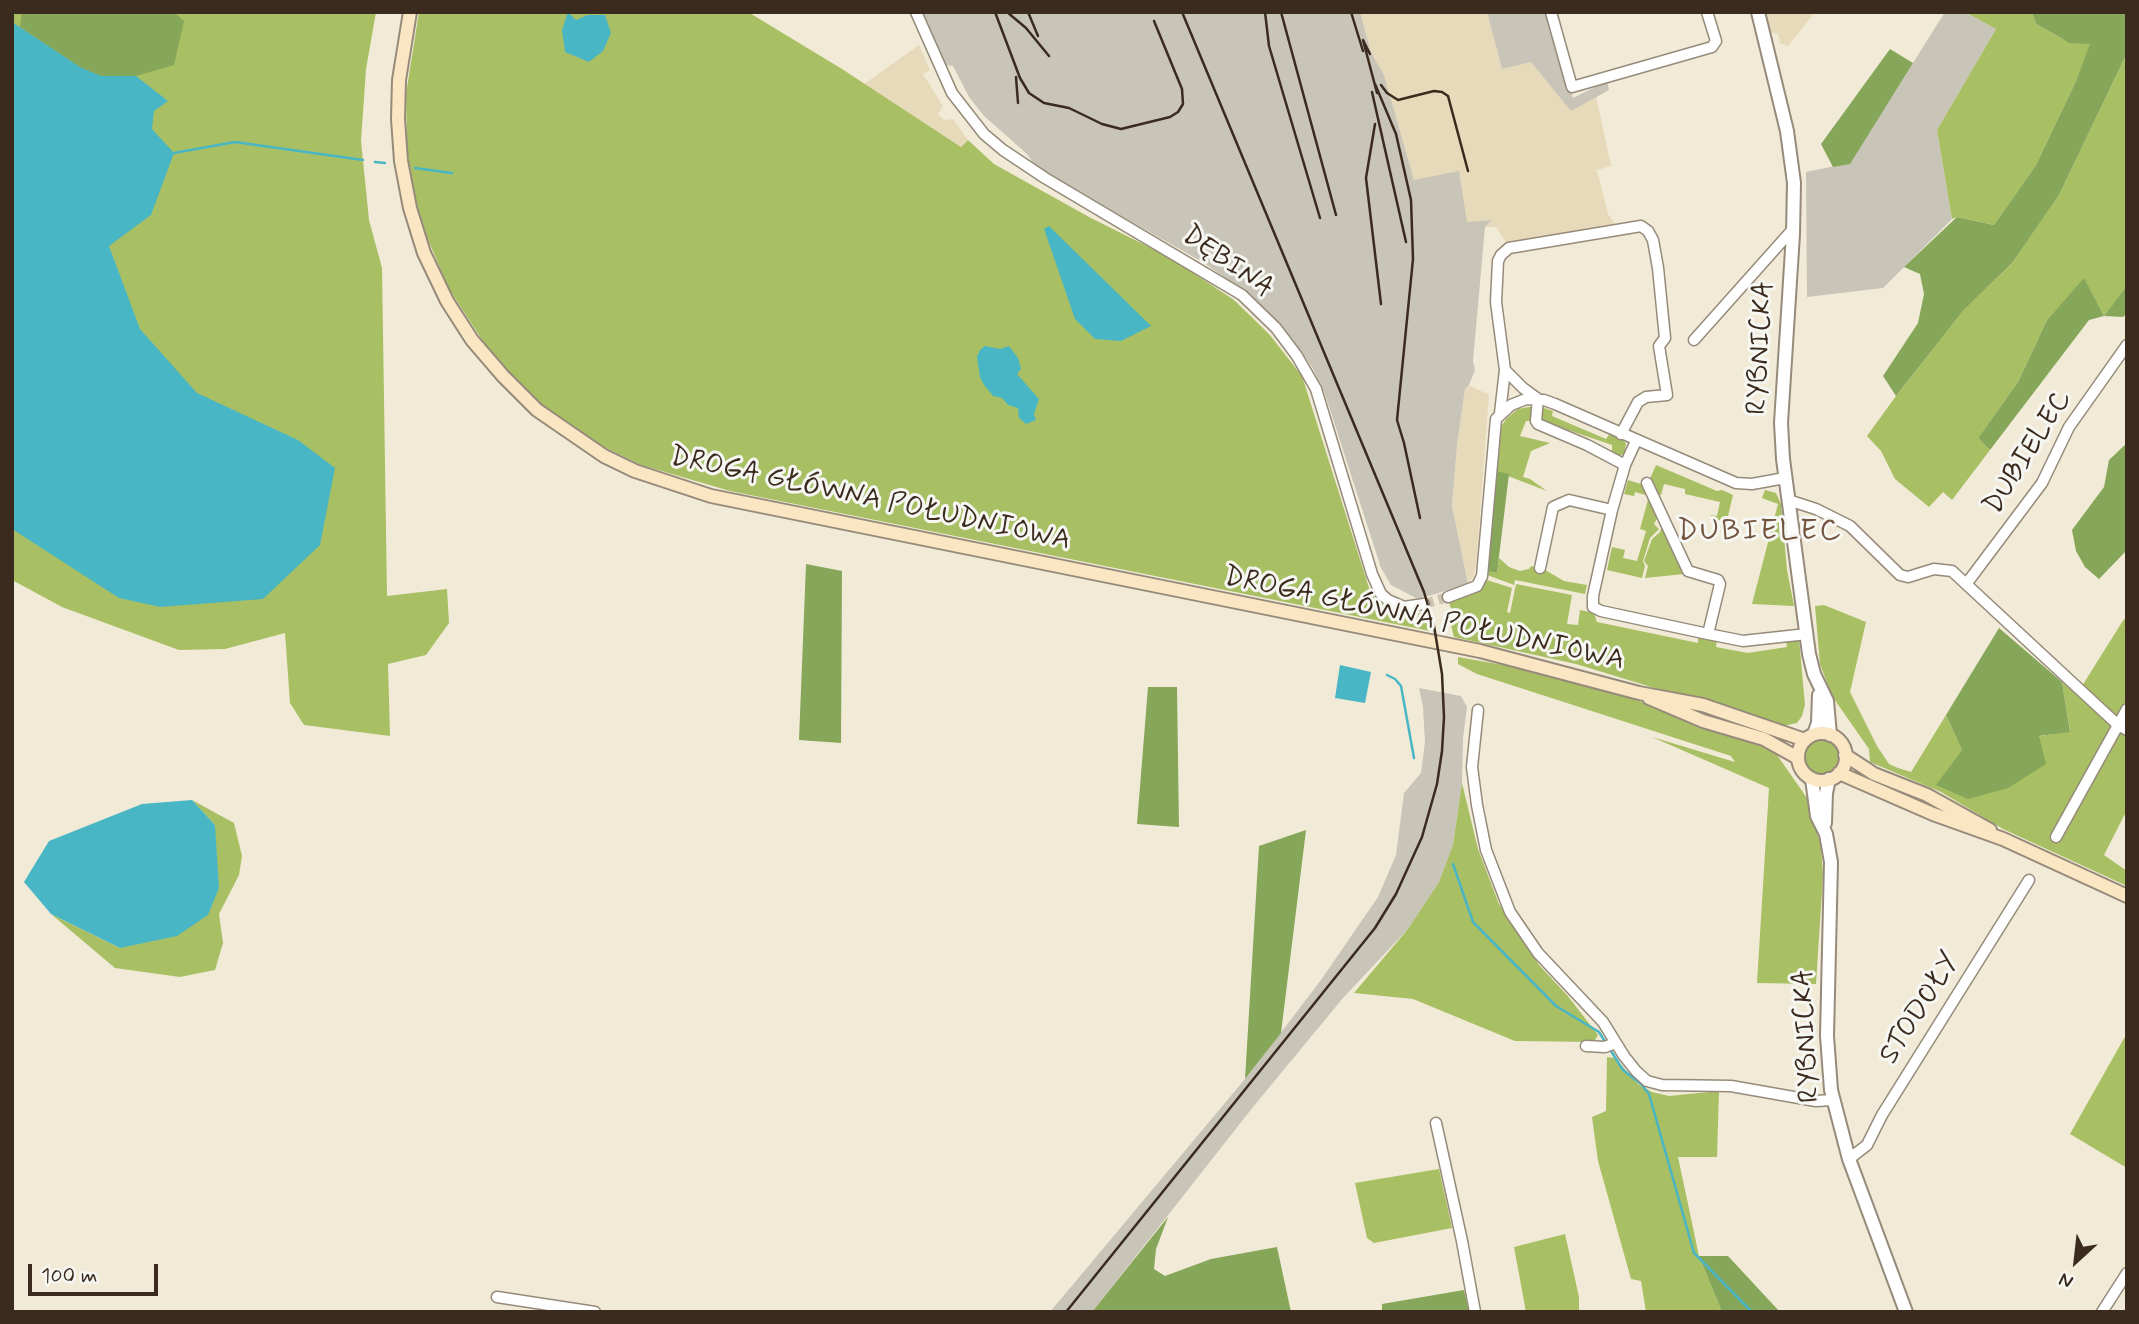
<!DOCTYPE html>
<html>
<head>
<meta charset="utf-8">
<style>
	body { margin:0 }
	#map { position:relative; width:2139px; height:1324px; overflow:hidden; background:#f1ead7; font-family:Mynerve,sans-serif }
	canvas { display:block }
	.frame { position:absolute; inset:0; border:14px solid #3b2a1e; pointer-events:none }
	.north { position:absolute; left:2041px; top:1226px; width:70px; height:70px; -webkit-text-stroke:5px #f6f6f2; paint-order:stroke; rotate:207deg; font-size:19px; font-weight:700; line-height:28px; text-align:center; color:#3b2a1e }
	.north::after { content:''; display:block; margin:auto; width:24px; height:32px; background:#3b2a1e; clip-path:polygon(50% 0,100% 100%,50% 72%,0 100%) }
	.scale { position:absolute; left:28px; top:1264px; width:130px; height:32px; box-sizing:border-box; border:4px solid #3b2a1e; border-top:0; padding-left:9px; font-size:21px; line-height:24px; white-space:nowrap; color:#3b2a1e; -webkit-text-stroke:5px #f6f6f2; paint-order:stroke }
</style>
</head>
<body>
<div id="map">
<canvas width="2139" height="1324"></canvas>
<div class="frame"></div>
<div class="north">N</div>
<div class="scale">100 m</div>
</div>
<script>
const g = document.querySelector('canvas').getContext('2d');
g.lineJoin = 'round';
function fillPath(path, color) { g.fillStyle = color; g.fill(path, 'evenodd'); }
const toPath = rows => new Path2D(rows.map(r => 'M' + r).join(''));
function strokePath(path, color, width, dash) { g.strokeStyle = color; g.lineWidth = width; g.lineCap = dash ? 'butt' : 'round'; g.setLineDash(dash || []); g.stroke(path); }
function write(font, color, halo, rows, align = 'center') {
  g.font = font + ' Mynerve,sans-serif'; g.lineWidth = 6; g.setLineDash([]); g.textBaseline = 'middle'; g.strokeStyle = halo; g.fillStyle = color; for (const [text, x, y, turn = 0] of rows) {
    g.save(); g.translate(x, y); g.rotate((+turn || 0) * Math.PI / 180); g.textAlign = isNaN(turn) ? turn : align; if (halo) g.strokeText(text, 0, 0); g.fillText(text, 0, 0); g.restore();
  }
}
fillPath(toPath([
	[1360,12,1487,12,1502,69,1531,61,1570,108,1596,96,1611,166,1597,170,1608,214,1615,224,1507,244,1496,227,1485,227,1491,221,1467,222,1414,180,1384,75,1371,52],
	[1765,12,1815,12,1788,46,1780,43,1778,34,1770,32],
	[919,45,930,70,923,74,943,106,938,114,944,120,953,119,968,140,961,147,864,84],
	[1469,385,1489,395,1476,566,1473,577,1468,584,1452,506,1457,445,1465,389]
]), '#e7daba');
fillPath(toPath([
	[922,12,1360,12,1371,52,1384,75,1414,180,1459,171,1467,222,1492,220,1485,227,1473,361,1475,370,1469,385,1465,389,1457,445,1452,506,1468,584,1418,599,1391,585,1381,568,1325,394,1312,367,1293,340,1271,315,1247,293,1204,263,1037,168,1027,154,984,116,969,97,953,66,945,65],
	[1487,12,1546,12,1573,98,1607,81,1609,90,1571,111,1531,62,1502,69],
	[1945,12,1965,12,1996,29,1937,130,1952,219,1883,288,1807,297,1806,172,1850,163],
	[1419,688,1461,696,1467,707,1463,738,1462,783,1453,845,1439,882,1408,929,1343,998,1253,1107,1092,1312,1050,1312,1250,1073,1321,980,1378,897,1396,855,1404,793,1421,773,1425,742,1423,707]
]), '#c8c4b8');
fillPath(toPath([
	[12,12,376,12,366,69,361,141,369,220,382,268,387,596,447,589,449,623,426,655,388,664,390,736,304,725,290,703,285,633,225,649,179,650,62,607,12,580],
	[419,12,748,12,842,69,961,147,968,140,994,164,1089,217,1169,257,1234,300,1269,334,1302,376,1370,591,1381,604,1413,614,1426,612,1430,631,730,491,641,465,602,446,542,405,514,380,486,346,449,289,426,235,413,191,407,148,406,94],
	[1965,12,2032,12,2036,24,2063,39,2091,44,2076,81,2036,165,1994,225,1957,217,1952,219,1937,130,1996,29],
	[2127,53,2127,285,2104,316,2084,279,2047,320,2018,382,1978,438,1990,450,1952,500,1943,492,1929,507,1895,479,1881,451,1867,436,1896,396,1963,311,2013,262,2059,195],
	[1534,406,1533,421,1526,421,1520,436,1550,443,1531,451,1523,477,1530,479,1547,491,1495,471,1502,425,1507,418,1518,409],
	[1541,407,1553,411,1552,416,1606,439,1610,433,1623,439,1626,444,1624,454,1619,456,1612,453,1612,445,1542,421,1540,419],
	[1656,465,1717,491,1722,490,1733,495,1728,516,1713,523,1711,515,1717,516,1720,502,1685,494,1685,489,1664,484,1661,495,1656,494,1649,481],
	[1628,480,1644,485,1658,517,1654,524,1659,529,1650,538,1643,561,1645,566,1642,578,1607,570,1612,547,1625,550,1623,558,1637,561,1646,531,1640,529,1649,496,1635,492,1634,496,1624,494],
	[1765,490,1776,493,1781,504,1787,570,1794,606,1752,604,1778,504,1762,498],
	[1662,526,1684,574,1645,578,1648,566,1644,561,1652,539,1660,532],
	[1499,558,1509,567,1520,571,1529,569,1531,566,1547,571,1564,581,1587,585,1585,594,1515,580,1514,585,1487,575,1487,571,1497,573],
	[1487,580,1512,588,1507,612,1510,613,1516,584,1572,595,1567,624,1578,625,1580,610,1594,613,1597,622,1698,643,1698,635,1717,639,1716,647,1748,653,1787,647,1786,640,1799,639,1805,705,1802,716,1797,723,1783,726,1702,699,1661,690,1576,664,1454,637,1450,621,1455,619,1449,603,1478,592],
	[1824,605,1866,622,1850,692,1877,746,1889,764,1898,768,1911,772,1946,715,1962,750,2070,731,2062,682,2111,726,2127,736,2127,810,2104,855,2127,871,2127,886,2003,829,1941,792,1870,762,1869,749,1832,696,1820,664,1815,606],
	[2124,619,2127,621,2127,699,2117,716,2082,686],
	[1458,657,1531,670,1574,682,1612,690,1706,728,1766,743,1775,752,1809,801,1821,847,1823,875,1816,984,1757,983,1769,788,1652,737,1735,762,1731,756,1477,674,1458,664],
	'1804 757a18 18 0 1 1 36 0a18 18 0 1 1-36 0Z',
	[1462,783,1478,849,1499,904,1539,965,1567,995,1598,1035,1594,1042,1515,1041,1413,999,1354,993,1408,929,1439,882,1453,845],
	[192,800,234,823,242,856,239,875,219,914,223,943,215,970,180,977,115,968,51,914,120,948,215,825],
	[2127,1033,2127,1168,2070,1134],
	[1607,1057,1615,1058,1638,1084,1652,1092,1669,1096,1719,1091,1717,1157,1678,1157,1699,1256,1722,1312,1646,1312,1641,1281,1631,1279,1598,1161,1592,1117,1606,1111],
	[1439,1169,1452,1228,1374,1243,1367,1238,1355,1183],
	[1565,1234,1579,1297,1579,1312,1526,1312,1514,1247]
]), '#a9bf63');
fillPath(toPath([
	[22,12,174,12,184,21,174,65,136,76,101,76,80,67,20,27],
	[2032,12,2127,12,2127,53,2059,195,2013,262,1963,311,1896,396,1883,376,1918,323,1924,294,1920,274,1904,267,1957,217,1994,225,2036,165,2076,81,2090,44,2069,43,2063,39,2036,24],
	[1890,49,1913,63,1850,164,1833,167,1821,144],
	[2084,278,2104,316,2127,285,2127,313,2123,317,2104,316,2089,320,1990,450,1978,438,2018,382,2047,320],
	[2127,443,2127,550,2099,579,2085,567,2076,551,2072,530,2104,487,2109,460],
	[1495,471,1509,474,1497,573,1487,571],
	[806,564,842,571,841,743,799,740],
	[1999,628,2062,682,2070,732,2039,736,2046,764,2008,788,1968,799,1936,785,1962,750,1946,715],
	[1148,687,1177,687,1179,827,1137,824],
	[1306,830,1281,1033,1245,1079,1259,846],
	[1168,1217,1156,1249,1154,1269,1165,1276,1211,1259,1277,1247,1291,1312,1092,1312],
	[1699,1256,1728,1256,1780,1312,1722,1312],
	[1464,1290,1469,1312,1382,1312,1382,1304]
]), '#86a659');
fillPath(toPath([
	[568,12,576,20,588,15,605,15,611,33,603,51,589,62,565,52,562,30],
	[12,22,80,67,101,76,136,76,168,101,154,111,152,129,174,153,151,215,109,246,140,329,197,393,298,440,335,468,320,545,263,599,160,607,119,598,12,529],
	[1049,226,1151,326,1121,341,1095,339,1075,319,1044,229],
	[985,346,1000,349,1009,346,1018,358,1021,369,1017,374,1039,399,1034,414,1036,420,1026,424,1019,418,1018,408,1008,405,1002,398,993,396,984,385,980,377,977,357,980,350],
	[1340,665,1371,672,1365,703,1335,698],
	[192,800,215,825,219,888,208,915,177,936,120,948,51,914,24,882,49,841,142,804]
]), '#49b6c5');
strokePath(toPath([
	[174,153,235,142,363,160],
	[375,162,385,163],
	[415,168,452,173],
	[1387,675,1395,679,1401,686,1414,758],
	[1453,864,1473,922,1556,1006,1599,1032,1623,1070,1641,1084,1649,1094,1694,1253,1752,1312]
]), '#49b6c5', 2.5);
strokePath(toPath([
	[1424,604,1448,597]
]), '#cdc4b2', 10, [10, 5]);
const minor = toPath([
	[916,12,952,93,984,134,1003,150,1045,178,1242,295,1276,328,1297,356,1316,389,1372,574,1381,594,1388,600,1404,607,1424,604],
	[1551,12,1572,87,1712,47,1716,41,1707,12],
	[1694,340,1793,229],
	[1505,370,1523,388,1538,399,1536,421,1538,424,1587,445,1625,465],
	[1500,413,1505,370,1496,302,1498,261,1501,255,1509,248,1641,226,1648,231,1653,240,1658,268,1665,338,1659,346,1667,395,1646,397,1638,402,1621,434],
	[1636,441,1625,465,1612,510,1593,596,1593,607,1601,611,1708,634,1720,584,1718,580,1688,571,1647,483],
	[1788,500,1816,509,1850,526,1900,575,1908,577,1934,569,1952,571,2118,725,2127,730],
	[1540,568,1553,507,1569,500,1612,510],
	[1967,583,2042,483,2069,427,2127,345],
	[1448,597,1477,586,1482,576,1496,419,1511,405,1526,399,1544,400,1555,404,1736,483,1752,484,1785,478],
	[1708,634,1743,641,1807,634],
	[1478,710,1472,767,1477,805,1486,850,1510,912,1538,953,1603,1022,1624,1056,1636,1071,1647,1081,1662,1085,1731,1086,1816,1101,1833,1100],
	[2056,837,2127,709],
	[1586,1046,1605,1047,1615,1043],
	[1436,1123,1462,1241,1475,1312],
	[1849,1159,1867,1145,1882,1115,2029,880],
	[497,1297,595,1312],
	[2102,1312,2127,1273]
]);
const tertiary = toPath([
	[1758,12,1787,131,1794,183,1793,234,1781,423,1783,459,1809,654,1814,674,1827,701,1830,735],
	[1814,734,1818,723,1819,695],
	[1812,779,1817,816,1826,834,1831,862,1827,1036,1831,1090,1849,1159,1906,1312],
	[1825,823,1826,793,1829,779]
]);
const secondary = toPath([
	[410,12,399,80,398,119,401,161,410,208,424,253,447,301,472,340,503,376,537,410,604,456,635,471,711,496,1480,651,1639,693,1703,705,1805,740],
	[1649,698,1703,721,1764,739,1798,758],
	'1798 757a24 24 0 1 1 48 0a24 24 0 1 1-48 0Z',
	[1845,755,1874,774,1927,795,1990,830],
	[1839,773,1933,814,2003,839,2127,896]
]);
strokePath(minor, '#968a7a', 13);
strokePath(tertiary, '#968a7a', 16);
strokePath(secondary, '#968a7a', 16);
strokePath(minor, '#fff', 10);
strokePath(tertiary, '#fff', 12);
strokePath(secondary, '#fbe6c4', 12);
strokePath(toPath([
	[995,12,1020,78,1029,93,1044,103,1069,108,1102,124,1121,129,1170,117,1178,112,1183,104,1182,89,1154,21],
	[1007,12,1026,28,1049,56],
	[1028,12,1038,36],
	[1265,12,1269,46,1320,218],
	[1281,12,1336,215],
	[1351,12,1363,51],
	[1370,54,1363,40,1377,93],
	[1016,77,1018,103],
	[1375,84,1396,134,1411,200,1413,259,1397,420,1404,443,1420,518],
	[1381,85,1387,93,1398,100,1434,91,1442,92,1448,96,1468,171],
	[1372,92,1406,242],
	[1375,124,1366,178,1381,304],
	[1066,1312,1375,928,1396,894,1422,837,1437,784,1442,751,1444,717,1442,674,1434,626,1424,592,1182,12]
]), '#3b2a1e', 2.5);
write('28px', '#3b2a1e', '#f6f6f2', [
	["DĘBINA",1227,263,35],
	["RYBNICKA",1762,348,-87],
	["DUBIELEC",2029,453,-58],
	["DROGA GŁÓWNA POŁUDNIOWA",870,500,12],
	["DROGA GŁÓWNA POŁUDNIOWA",1424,620,12],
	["STODOŁY",1921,1009,-58],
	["RYBNICKA",1808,1036,-93]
]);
g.letterSpacing = '2px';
write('30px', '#72533d', '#f6f6f2', [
	["DUBIELEC",1760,533]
]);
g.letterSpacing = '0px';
</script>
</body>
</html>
